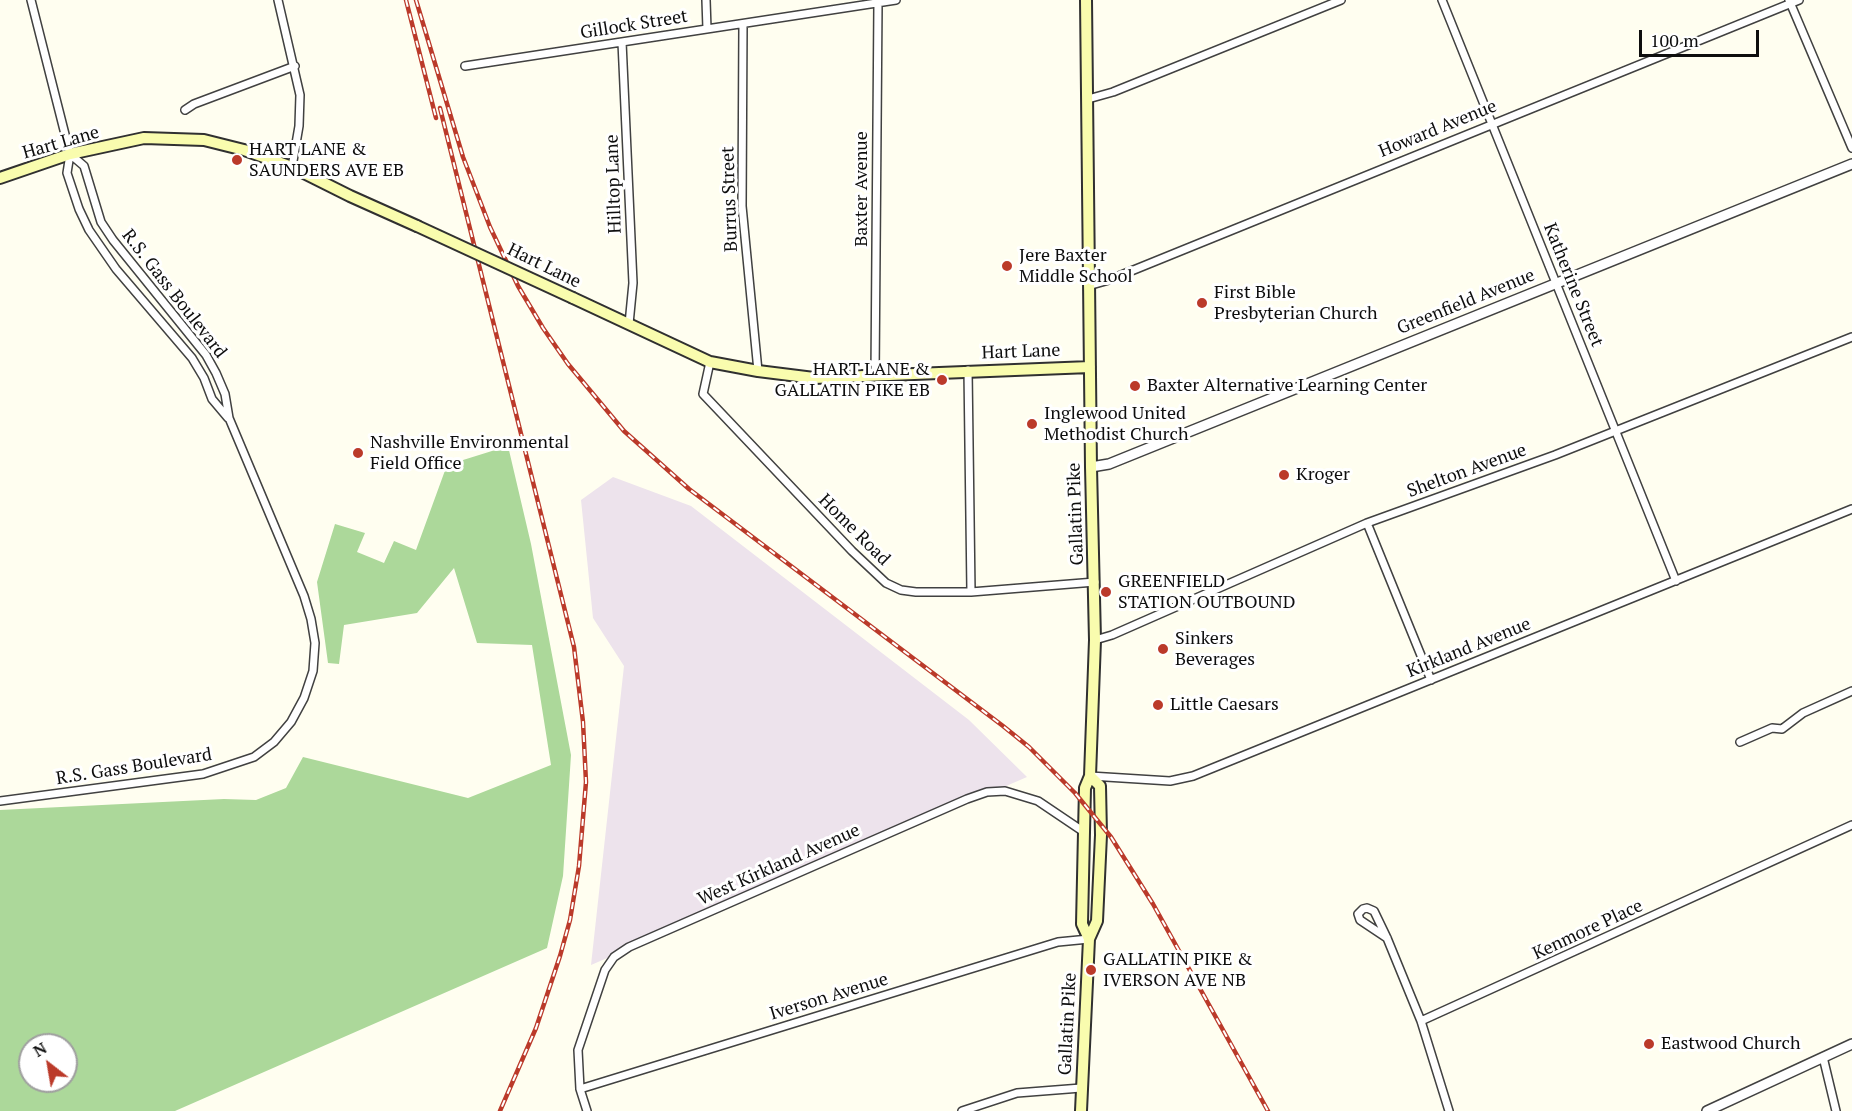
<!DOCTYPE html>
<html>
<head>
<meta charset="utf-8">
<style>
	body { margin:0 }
	#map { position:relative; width:1852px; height:1111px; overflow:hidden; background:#fffef0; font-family:"PT Serif",serif }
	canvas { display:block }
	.north { position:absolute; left:18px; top:1033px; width:60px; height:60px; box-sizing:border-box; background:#fff; border:2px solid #9f9f9f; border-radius:50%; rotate:329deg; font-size:16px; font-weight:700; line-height:24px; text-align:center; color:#0e0e0e }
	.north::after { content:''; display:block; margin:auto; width:21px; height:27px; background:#bb3a2a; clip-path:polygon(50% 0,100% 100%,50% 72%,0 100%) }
	.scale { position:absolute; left:1639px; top:30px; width:120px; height:27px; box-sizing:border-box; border:3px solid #0e0e0e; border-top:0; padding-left:8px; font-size:18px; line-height:21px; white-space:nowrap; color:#0e0e0e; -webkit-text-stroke:4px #fff; paint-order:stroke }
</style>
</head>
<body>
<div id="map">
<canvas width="1852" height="1111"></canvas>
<div class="north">N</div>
<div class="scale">100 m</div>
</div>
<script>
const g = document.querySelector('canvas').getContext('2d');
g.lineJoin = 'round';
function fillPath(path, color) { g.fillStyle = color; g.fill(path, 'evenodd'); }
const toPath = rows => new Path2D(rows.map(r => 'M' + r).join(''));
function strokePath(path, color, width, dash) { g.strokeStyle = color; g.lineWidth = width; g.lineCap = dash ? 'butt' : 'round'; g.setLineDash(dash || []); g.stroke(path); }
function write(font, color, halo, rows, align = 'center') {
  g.font = font + ' "PT Serif",serif'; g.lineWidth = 6; g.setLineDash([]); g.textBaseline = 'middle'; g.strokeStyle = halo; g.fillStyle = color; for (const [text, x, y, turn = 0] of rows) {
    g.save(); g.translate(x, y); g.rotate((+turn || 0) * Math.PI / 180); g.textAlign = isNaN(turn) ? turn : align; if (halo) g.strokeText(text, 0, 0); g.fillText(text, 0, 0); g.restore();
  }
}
fillPath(toPath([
	[613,477,691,506,969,720,1027,777,591,965,624,666,593,618,581,500]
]), '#ede3ec');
fillPath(toPath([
	[508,446,531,544,571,755,563,876,547,948,175,1111,0,1111,0,810,224,799,256,800,286,788,303,757,468,798,551,765,532,645,477,643,454,568,417,613,344,625,339,664,328,663,317,582,335,524,365,533,357,552,384,563,394,541,416,550,447,465],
	[30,1045,66,1045,66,1081,30,1081]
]), '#acd89a');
const minor = toPath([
	[31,0,70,154,67,173,79,209,89,230,116,269,192,358,204,378,212,399,228,418],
	[278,0,300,95,299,126,292,167],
	[706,0,707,29],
	[1442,0,1676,581],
	[1789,0,1852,148],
	[743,24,742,206,758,371],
	[622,42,633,283,629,324],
	[465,66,896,0],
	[1088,99,1113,92,1341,0],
	[185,110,194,104,295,66],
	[1088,286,1109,280,1799,0],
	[710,362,703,394,852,551,886,583,901,590,916,592,971,592,1095,582],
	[968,370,971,592],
	[875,375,878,3],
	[1367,523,1431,680],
	[1095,640,1112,635,1367,523,1555,455,1852,337],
	[1740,742,1772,728,1782,729,1803,713,1852,691],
	[1090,776,1170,781,1193,776,1852,509],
	[0,801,203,774,254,757,274,742,291,722,304,698,313,671,315,643,311,619,304,596,229,418,225,394,216,373,206,355,113,240,101,222,84,166,70,154],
	[1387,938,1360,920,1358,914,1363,909,1367,908,1374,911,1387,938,1421,1021,1449,1111],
	[1421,1021,1852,825],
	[1823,1057,1836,1111],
	[580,1089,1058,942,1089,939],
	[587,1111,580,1089,578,1050,605,970,614,957,629,947,967,799,987,792,1005,791,1038,801,1084,832],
	[962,1111,1017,1093,1081,1088]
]);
const tertiary = toPath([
	[1091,467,1109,464,1852,164],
	[1707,1111,1852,1044]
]);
const secondary = toPath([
	[1086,0,1091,467,1095,640,1090,776,1085,788,1084,832,1082,924,1089,939],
	[0,178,70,154,144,138,204,140,244,150,292,167,350,196,417,226],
	[573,298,710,362,758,371,814,378,1090,367],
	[1081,1111,1089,939,1097,921,1101,835,1100,786,1090,776]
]);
strokePath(minor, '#414141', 10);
strokePath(tertiary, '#414141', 12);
strokePath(secondary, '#303030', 14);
strokePath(minor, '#fff', 7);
strokePath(tertiary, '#fff', 9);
strokePath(secondary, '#f9fcae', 10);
const rail = toPath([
	[406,0,436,118],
	[416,0,463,157,490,227,518,286,543,328,568,364,624,431,689,489,1003,726,1029,747,1075,793,1111,837,1153,904,1268,1111],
	[440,108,574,647,583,722,586,782,579,866,570,920,560,956,536,1028,500,1111]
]);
strokePath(rail, '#bb3a2a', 4.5);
strokePath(rail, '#fff', 2, [7]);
const secondaryBridge = toPath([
	[417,226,573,298]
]);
strokePath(secondaryBridge, '#303030', 14, []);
strokePath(secondaryBridge, '#f9fcae', 10);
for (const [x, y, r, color] of [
	[237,160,6,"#bb3a2a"],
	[1007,266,6,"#bb3a2a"],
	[1202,303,6,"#bb3a2a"],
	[942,380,6,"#bb3a2a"],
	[1135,386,6,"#bb3a2a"],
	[1032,424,6,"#bb3a2a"],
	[358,453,6,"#bb3a2a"],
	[1284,475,6,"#bb3a2a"],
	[1106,592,6,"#bb3a2a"],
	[1163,649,6,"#bb3a2a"],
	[1158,705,6,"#bb3a2a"],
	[1091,970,6,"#bb3a2a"],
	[1649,1044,6,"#bb3a2a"]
]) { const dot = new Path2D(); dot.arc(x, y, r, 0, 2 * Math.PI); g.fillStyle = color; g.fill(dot); strokePath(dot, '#fff', 2); }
write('18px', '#0e0e0e', '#fff', [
	["Gillock Street",634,25,-9],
	["Howard Avenue",1438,129,-22],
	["Hart Lane",61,143,-16],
	["Hilltop Lane",614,184,-92],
	["Baxter Avenue",862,189,-90],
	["Burrus Street",730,199,-92],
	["Hart Lane",544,266,26],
	["Katherine Street",1573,285,68],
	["R.S. Gass Boulevard",174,294,52],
	["Greenfield Avenue",1466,302,-22],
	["Hart Lane",1021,352,-2],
	["Shelton Avenue",1467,471,-20],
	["Gallatin Pike",1076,514,-92],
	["Home Road",854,530,45],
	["Kirkland Avenue",1469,648,-22],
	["R.S. Gass Boulevard",134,767,-9],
	["West Kirkland Avenue",779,865,-24],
	["Kenmore Place",1588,930,-25],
	["Iverson Avenue",829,997,-17],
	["Gallatin Pike",1068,1024,-87]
]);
write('18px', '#0e0e0e', '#fff', [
	["HART LANE &",249,150],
	["SAUNDERS AVE EB",249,171],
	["Jere Baxter",1019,256],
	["Middle School",1019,277],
	["First Bible",1214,293],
	["Presbyterian Church",1214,314],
	["HART LANE &",930,370,"right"],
	["GALLATIN PIKE EB",930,391,"right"],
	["Baxter Alternative Learning Center",1147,386],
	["Inglewood United",1044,414],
	["Methodist Church",1044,435],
	["Nashville Environmental",370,443],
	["Field Office",370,464],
	["Kroger",1296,475],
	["GREENFIELD",1118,582],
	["STATION OUTBOUND",1118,603],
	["Sinkers",1175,639],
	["Beverages",1175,660],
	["Little Caesars",1170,705],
	["GALLATIN PIKE &",1103,960],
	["IVERSON AVE NB",1103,981],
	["Eastwood Church",1661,1044]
], 'left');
</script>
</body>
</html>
